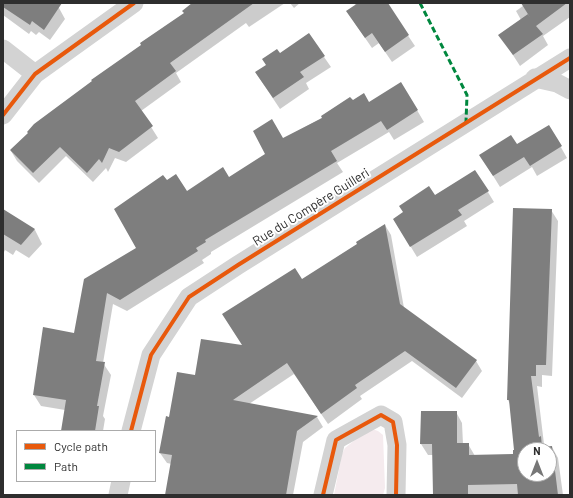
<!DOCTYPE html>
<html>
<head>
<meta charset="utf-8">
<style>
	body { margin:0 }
	#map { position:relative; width:573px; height:498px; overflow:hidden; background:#fff; font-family:Barlow,sans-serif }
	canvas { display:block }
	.frame { position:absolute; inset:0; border:4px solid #2e2e2e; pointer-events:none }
	.legend { position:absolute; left:16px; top:430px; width:140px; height:52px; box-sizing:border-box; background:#fff; border:1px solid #ababab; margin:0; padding:5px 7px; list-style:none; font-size:12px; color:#2e2e2e }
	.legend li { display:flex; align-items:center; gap:8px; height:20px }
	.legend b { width:20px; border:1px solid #ababab }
	.north { position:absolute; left:517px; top:442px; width:40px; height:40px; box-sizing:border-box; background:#fff; border:1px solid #ababab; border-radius:50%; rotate:0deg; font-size:11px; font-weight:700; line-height:16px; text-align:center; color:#2e2e2e }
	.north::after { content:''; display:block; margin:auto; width:14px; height:18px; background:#777; clip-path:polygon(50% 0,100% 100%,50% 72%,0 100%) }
</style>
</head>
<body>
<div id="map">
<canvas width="573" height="498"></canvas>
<div class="frame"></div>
<ul class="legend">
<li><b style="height:5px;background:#e8590c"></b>Cycle path</li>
<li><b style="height:5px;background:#00873e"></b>Path</li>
</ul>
<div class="north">N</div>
</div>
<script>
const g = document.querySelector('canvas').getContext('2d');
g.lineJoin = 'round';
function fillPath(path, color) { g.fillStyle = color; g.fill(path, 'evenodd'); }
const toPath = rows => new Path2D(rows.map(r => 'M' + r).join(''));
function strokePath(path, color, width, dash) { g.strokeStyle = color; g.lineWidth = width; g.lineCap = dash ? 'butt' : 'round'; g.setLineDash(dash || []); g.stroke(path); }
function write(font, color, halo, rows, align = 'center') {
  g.font = font + ' Barlow,sans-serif'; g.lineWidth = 4; g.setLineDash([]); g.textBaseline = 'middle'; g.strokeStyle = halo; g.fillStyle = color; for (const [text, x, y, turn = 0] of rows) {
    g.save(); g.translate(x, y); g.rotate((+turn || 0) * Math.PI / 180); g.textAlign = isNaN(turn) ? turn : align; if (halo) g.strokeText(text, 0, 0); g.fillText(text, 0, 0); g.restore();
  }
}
fillPath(toPath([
	[372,429,378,431,383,435,385,488,383,495,334,495,342,454,345,448,366,431]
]), '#f5ebee');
fillPath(toPath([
	[3,3,51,3,59,8,65,19,50,40,39,32,36,35,31,31,29,34,3,15],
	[214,3,285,3,249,27,246,23,176,73,181,82,141,111,158,138,126,162,115,158,108,172,106,168,93,182,66,156,39,183,17,161,11,151],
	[290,3,300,3,294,8],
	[354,3,386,3,415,46,392,62,379,43,372,48,354,22,356,6],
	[527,3,570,3,570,17,543,36,548,45,520,66,500,35,521,20,516,11],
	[308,34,331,67,306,83,309,89,280,109,256,73],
	[401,83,424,122,394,140,389,132,337,163,343,172,211,252,211,254,202,260,204,263,127,311,113,304,103,363,111,375,103,416,105,419,103,431,62,431,65,410,41,406,34,395,75,334,137,249,166,182,187,192,228,179,266,155,283,139,353,101,369,103],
	[549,126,567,158,537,176,532,167,500,187,487,166],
	[475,171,494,202,464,221,467,226,417,257,400,229,434,196],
	[514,209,551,210,558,221,552,376,542,375,542,387,537,386,544,444,546,448,552,447,558,458,563,495,434,495,433,455,428,455,421,444,456,412,462,423,463,444,468,444,475,456,515,455,515,451,510,404,508,400],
	[525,450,549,450,549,474,525,474],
	[3,210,35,230,42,244,29,258,16,250,13,255,5,250,3,254],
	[385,225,391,235,404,308,476,361,482,371,462,398,412,361,360,396,362,399,328,424,294,374,249,404,317,417,323,427,303,442,293,495,166,495,172,464,167,463,160,453,170,418,196,376,243,346,302,280,358,244]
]), '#0003');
fillPath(toPath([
	[3,3,62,3,44,30,32,21,30,25,3,7],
	[192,3,254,3,170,63,176,71,135,101,153,126,119,152,109,148,102,163,99,159,87,173,60,147,33,173,10,150,28,133,27,132,34,124,92,81,91,80,141,45,140,43,184,13,182,11],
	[358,3,388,3,409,35,385,52,372,33,365,38,346,11],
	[521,3,567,3,536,26,543,34,513,55,498,35,528,14,531,19],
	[309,33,325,56,300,72,304,77,273,98,255,72,266,65,262,59,277,49,280,53],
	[401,82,418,110,387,130,381,121,331,151,337,161,205,240,206,242,196,248,198,251,120,300,107,293,96,361,105,362,97,406,99,406,95,431,61,431,66,400,33,395,43,327,74,333,84,279,136,248,114,209,163,175,167,180,176,174,187,191,223,167,229,177,265,154,253,131,272,119,283,138,322,118,321,116,350,97,353,100,364,93,369,102],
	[549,125,562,146,530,166,524,157,493,176,479,155,511,135,517,144],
	[475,170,489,191,458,210,462,215,410,247,393,219,403,212,399,206,429,186,435,195],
	[513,208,552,209,546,365,536,365,536,376,531,376,539,437,541,436,542,447,552,446,558,495,518,495,517,484,468,485,468,495,433,495,432,444,420,444,421,411,457,411,457,443,469,443,469,455,513,454,513,450,514,450,509,400,507,400],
	[525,450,549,450,549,474,525,474],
	[3,209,35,229,21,245,3,234],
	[385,224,400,304,477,360,456,388,405,351,355,385,357,388,321,414,287,363,233,400,318,416,297,431,286,495,165,495,172,455,159,453,166,416,169,417,177,372,195,375,201,339,242,345,222,314,295,268,302,279,357,244,356,242]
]), '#7e7e7e');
strokePath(toPath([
	[3,49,35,74],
	[535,78,557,83,570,90],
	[3,115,35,74,134,3],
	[131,431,151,355,189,297,238,265,570,58],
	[118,495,121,481],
	[323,495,336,440,381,415,393,422,397,445,396,495]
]), '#d3d3d3', 19);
strokePath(toPath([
	[420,3,467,95,466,122]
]), '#00873e', 3, [6, 3]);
strokePath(toPath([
	[3,115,35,74,134,3],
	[131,431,151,355,189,297,238,265,570,58],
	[323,495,336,440,381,415,393,422,397,445,396,495]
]), '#e8590c', 4);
write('13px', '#2e2e2e', '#fff', [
	["Rue du Compère Guilleri",311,207,-32]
]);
</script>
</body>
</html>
